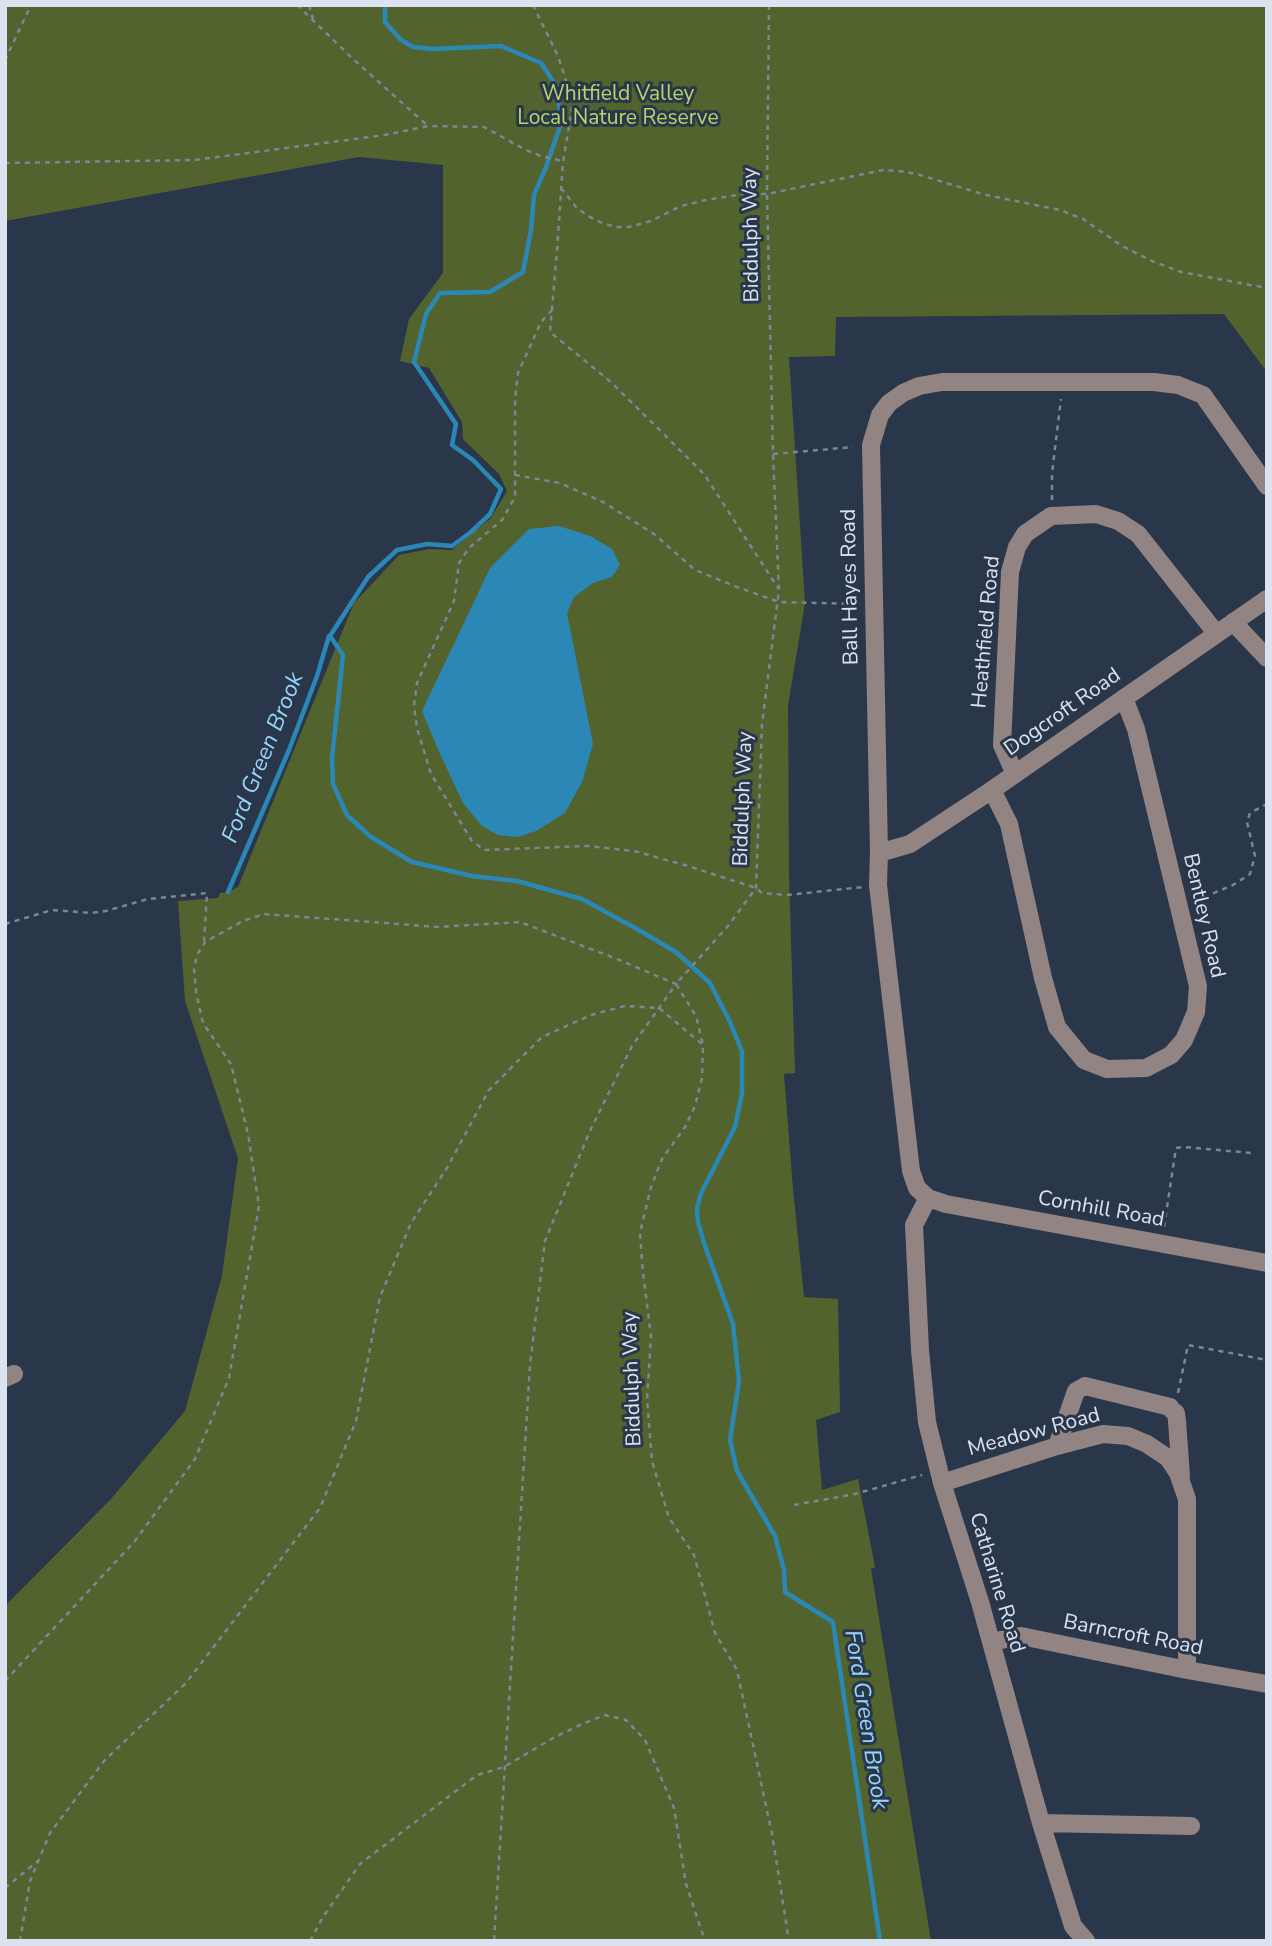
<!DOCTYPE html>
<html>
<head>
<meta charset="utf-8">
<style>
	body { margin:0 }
	#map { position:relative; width:1272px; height:1946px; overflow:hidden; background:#2a374a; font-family:"Nunito Sans",sans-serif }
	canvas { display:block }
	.frame { position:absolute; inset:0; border:7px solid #dbe3f0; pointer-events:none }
</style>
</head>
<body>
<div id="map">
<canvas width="1272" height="1946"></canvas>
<div class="frame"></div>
</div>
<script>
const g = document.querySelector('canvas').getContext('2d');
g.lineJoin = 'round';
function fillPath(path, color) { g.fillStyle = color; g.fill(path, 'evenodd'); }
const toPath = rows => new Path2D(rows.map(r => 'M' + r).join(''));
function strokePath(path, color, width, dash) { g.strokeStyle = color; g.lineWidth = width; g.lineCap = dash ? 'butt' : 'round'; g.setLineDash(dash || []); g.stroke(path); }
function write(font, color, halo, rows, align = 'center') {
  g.font = font + ' "Nunito Sans",sans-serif'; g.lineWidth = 6; g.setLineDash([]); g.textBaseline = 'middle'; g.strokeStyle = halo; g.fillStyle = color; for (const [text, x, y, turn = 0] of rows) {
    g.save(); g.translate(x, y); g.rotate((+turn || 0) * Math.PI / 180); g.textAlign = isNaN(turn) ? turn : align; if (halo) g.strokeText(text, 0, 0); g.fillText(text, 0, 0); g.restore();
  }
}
fillPath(toPath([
	[5,5,1267,5,1267,372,1224,314,836,317,835,356,789,357,805,603,788,705,789,875,795,1073,784,1074,793,1189,804,1297,838,1299,840,1412,816,1420,822,1490,858,1479,875,1567,871,1569,931,1941,5,1941,5,1606,111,1499,185,1411,222,1276,238,1158,185,1001,178,901,218,898,220,893,228,892,238,887,354,603,399,555,429,549,452,550,491,518,507,491,499,474,463,439,462,422,429,368,400,361,409,319,443,273,443,165,359,157,5,221]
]), '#53632d');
fillPath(toPath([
	[559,526,590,536,612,549,620,565,612,577,593,583,574,597,567,613,593,744,582,782,565,813,536,831,518,837,498,835,482,826,463,803,440,754,422,711,490,568,529,529]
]), '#2b88b6');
strokePath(toPath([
	[385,5,385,22,400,39,413,47,432,49,501,46,541,63,557,87,561,124,546,167,534,195,531,230,523,272,490,292,440,293,426,314,414,362,456,424,452,445,473,460,501,489,490,514,471,532,452,546,427,544,397,550,368,577,330,636,343,655,332,758,333,784,347,815,371,837,412,862,472,876,517,881,582,899,637,929,676,952,710,983,729,1020,742,1051,742,1093,735,1127,701,1193,697,1208,698,1222,704,1243,733,1324,739,1381,730,1440,737,1471,775,1536,784,1570,785,1592,833,1622,880,1941],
	[228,892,289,750,317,676,329,636]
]), '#2b88b6', 4.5);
strokePath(toPath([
	[297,5,352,58,428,126],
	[309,5,313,19],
	[533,5,558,56,573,102,563,162,557,251,550,332,612,383,704,474,778,588],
	[769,5,767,194,773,454,779,590,762,724,756,888,728,926,676,984,696,1016,703,1045,702,1078,695,1106,685,1127,662,1159,651,1187,640,1233,643,1273,651,1336,647,1399,652,1461,669,1518,694,1555,715,1633,737,1670,772,1834,789,1941],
	[5,60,31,5],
	[5,163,195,160,385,135,429,126,484,127,526,150,541,156,562,161],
	[561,188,576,207,588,216,602,223,616,227,629,227,651,221,681,206,706,200,743,194,767,194,883,170,899,171,917,174,982,194,1060,210,1083,219,1122,246,1152,261,1181,272,1267,288],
	[552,310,541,322,518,373,515,399,515,497,502,520,469,548,459,563,454,601,417,683,414,706,417,728,431,774,472,841,484,850,587,846,634,851,688,866,756,888,762,893,787,895,863,887],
	[773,454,853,447],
	[515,475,560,483,603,502,654,534,695,570,737,587,779,602,857,604],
	[1052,500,1052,473,1061,399],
	[1194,899,1202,898,1233,885,1250,874,1255,856,1247,822,1250,813,1267,804],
	[5,924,52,910,91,913,106,911,148,899,207,893,204,941],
	[1164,1227,1176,1148,1184,1147,1252,1153],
	[1178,1393,1188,1345,1267,1360],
	[794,1505,855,1494,922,1475],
	[5,1681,134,1542,195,1459,229,1378,259,1206,248,1134,231,1064,203,1023,196,992,194,969,197,955,205,942,243,921,264,914,438,927,520,922,617,959,676,984,632,1046,589,1133,545,1241,530,1365,494,1941],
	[5,1888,38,1861],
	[20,1941,30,1881,50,1833,104,1761,186,1683,320,1508,356,1421,380,1297,411,1223,447,1168,489,1090,542,1037,591,1015,625,1006,659,1008,703,1045],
	[310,1941,323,1917,360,1864,477,1775,504,1767,555,1737,580,1725,605,1715,626,1720,645,1740,674,1808,686,1884,705,1941]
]), '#7b8696', 2.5, [5, 5]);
strokePath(toPath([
	[1267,486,1203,395,1178,385,1154,382,942,382,919,386,903,393,889,403,880,415,871,445,879,853,878,885,911,1171,917,1188,928,1198,946,1204,1267,1263],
	[1233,622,1267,658],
	[1015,774,1002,745,1010,572,1017,547,1025,534,1051,516,1096,514,1118,521,1138,534,1216,633],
	[992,790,1009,824,1043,978,1057,1027,1084,1060,1107,1069,1146,1068,1171,1055,1184,1040,1196,1012,1198,986,1136,729,1124,698],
	[879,853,910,844,992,790,1267,599],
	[928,1198,914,1225,920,1350,927,1422,942,1483,980,1602,1041,1823,1073,1926,1086,1941],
	[5,1378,14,1374],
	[1057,1446,1076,1391,1085,1386,1170,1407,1172,1410,1176,1413,1177,1421,1181,1476],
	[942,1483,1057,1446,1103,1434,1128,1436,1147,1444,1168,1458,1178,1473,1187,1499,1187,1670],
	[991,1642,1021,1636,1187,1670,1267,1684],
	[1041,1823,1191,1826]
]), '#928483', 18);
write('21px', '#b6d66b', '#2a374a', [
	["Whitfield Valley",618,95],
	["Local Nature Reserve",618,119]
]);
write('21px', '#dbe3f0', '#2a374a', [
	["Biddulph Way",752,235,-91],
	["Ball Hayes Road",851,587,-91],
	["Heathfield Road",987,632,-85],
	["Dogcroft Road",1063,713,-35],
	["Biddulph Way",744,799,-88],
	["Bentley Road",1203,916,77],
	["Cornhill Road",1101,1210,10],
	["Biddulph Way",633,1379,-92],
	["Meadow Road",1034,1433,-15],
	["Catharine Road",996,1583,73],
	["Barncroft Road",1133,1636,11]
]);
write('italic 23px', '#96d6fc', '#2a374a', [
	["Ford Green Brook",264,758,-68],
	["Ford Green Brook",865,1720,81]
]);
</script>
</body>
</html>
